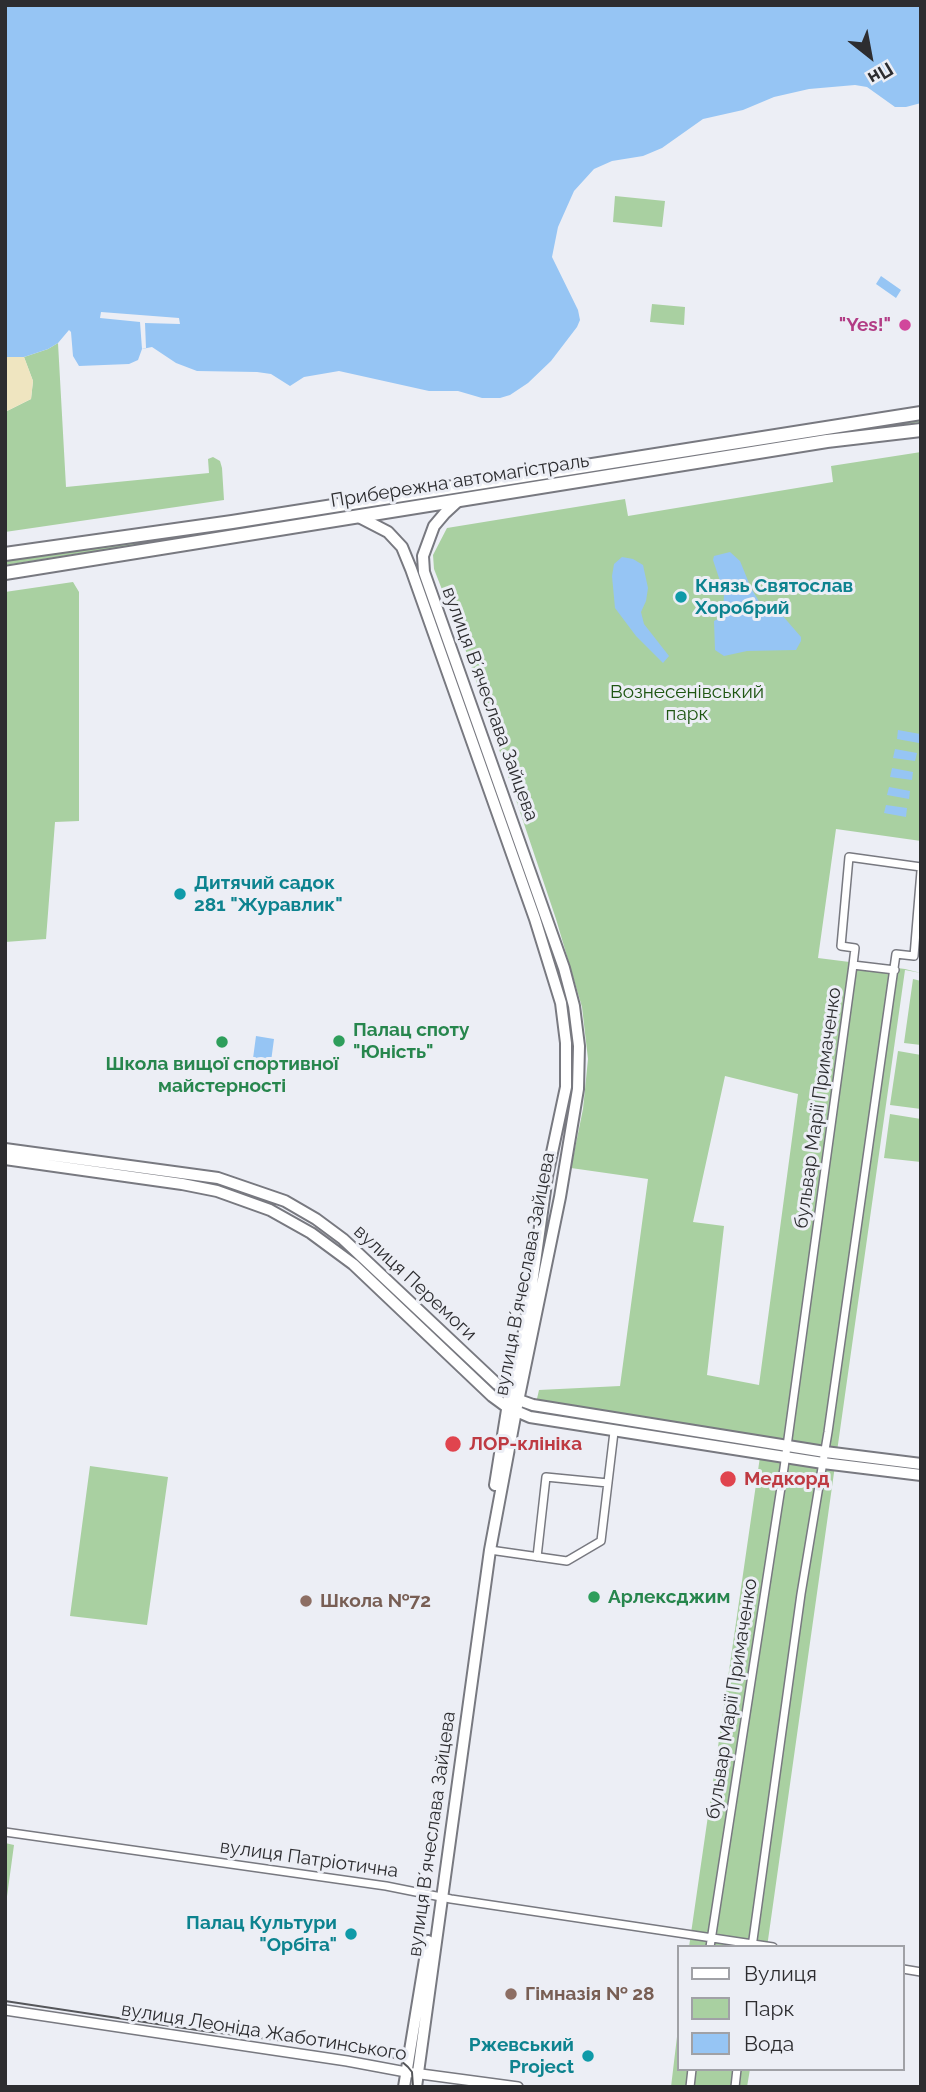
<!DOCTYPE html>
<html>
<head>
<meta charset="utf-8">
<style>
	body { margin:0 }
	#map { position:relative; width:926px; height:2092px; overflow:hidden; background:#eceef5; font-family:Raleway,sans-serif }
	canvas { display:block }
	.frame { position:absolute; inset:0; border:7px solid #2d2d30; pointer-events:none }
	.legend { position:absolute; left:677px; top:1945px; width:228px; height:126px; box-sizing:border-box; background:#eceef5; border:2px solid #a0a1a6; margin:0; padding:9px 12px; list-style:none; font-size:21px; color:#2d2d30 }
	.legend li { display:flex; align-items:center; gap:14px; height:35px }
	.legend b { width:35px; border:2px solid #a0a1a6 }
	.north { position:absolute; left:835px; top:21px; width:70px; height:70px; -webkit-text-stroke:5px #eceef5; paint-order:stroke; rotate:149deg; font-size:19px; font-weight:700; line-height:28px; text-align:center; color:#2d2d30 }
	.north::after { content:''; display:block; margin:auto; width:24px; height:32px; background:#2d2d30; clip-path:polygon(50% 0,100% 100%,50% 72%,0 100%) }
</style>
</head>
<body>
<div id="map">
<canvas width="926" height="2092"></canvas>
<div class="frame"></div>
<ul class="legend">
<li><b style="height:9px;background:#fff"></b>Вулиця</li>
<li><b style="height:19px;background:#a9d0a1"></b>Парк</li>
<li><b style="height:19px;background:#96c5f4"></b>Вода</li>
</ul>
<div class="north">Пн</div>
</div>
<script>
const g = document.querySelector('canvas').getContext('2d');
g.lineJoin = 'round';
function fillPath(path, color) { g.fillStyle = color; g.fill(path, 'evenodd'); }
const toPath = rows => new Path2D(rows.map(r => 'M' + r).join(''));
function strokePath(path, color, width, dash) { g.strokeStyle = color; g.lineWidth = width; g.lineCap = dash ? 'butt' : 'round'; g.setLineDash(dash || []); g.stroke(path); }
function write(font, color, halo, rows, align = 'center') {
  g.font = font + ' Raleway,sans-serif'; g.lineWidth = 6; g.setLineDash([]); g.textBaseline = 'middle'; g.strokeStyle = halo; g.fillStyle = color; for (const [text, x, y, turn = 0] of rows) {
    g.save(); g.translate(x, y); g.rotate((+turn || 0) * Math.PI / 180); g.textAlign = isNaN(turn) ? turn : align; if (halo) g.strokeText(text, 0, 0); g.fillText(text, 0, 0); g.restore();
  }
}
fillPath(toPath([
	[615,196,665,201,662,227,613,222],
	[652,304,685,307,684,325,650,322],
	[58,343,66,487,209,473,208,459,213,457,220,461,222,468,224,500,5,532,5,412,31,399,33,381,24,357,48,349],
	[921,418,921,422,5,565,5,559],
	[921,452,921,841,836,829,818,958,905,969,921,973,905,970,767,1947,689,1947,763,1436,536,1403,539,1390,620,1386,648,1179,571,1168,583,1109,588,1059,582,1007,556,919,467,654,434,569,433,555,447,528,625,499,628,516,833,482,831,466],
	[725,1076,798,1094,759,1385,707,1375,724,1226,693,1222],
	[73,582,79,592,79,821,55,822,46,939,5,942,5,592],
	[913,979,921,981,921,1045,904,1043],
	[898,1051,921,1055,921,1109,890,1105],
	[890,1114,921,1119,921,1162,884,1158],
	[90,1466,168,1477,147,1625,70,1616],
	[5,1843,14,1845,5,1911],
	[679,2020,679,2069,750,2069,747,2087,671,2087]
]), '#a9d0a1');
fillPath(toPath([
	[5,357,24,357,33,381,31,399,5,412]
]), '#efe5c0');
fillPath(toPath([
	[5,5,921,5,921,103,906,107,895,107,867,87,855,85,809,89,774,97,743,110,703,119,662,148,643,156,612,161,594,169,574,191,558,227,552,257,578,310,580,320,577,327,551,361,528,383,510,395,500,398,482,398,458,391,429,391,339,371,304,377,290,386,271,374,257,372,197,371,176,363,152,347,142,349,138,360,129,364,79,366,73,356,71,332,69,330,58,343,48,349,24,357,5,357],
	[881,276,901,290,896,298,876,284],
	[730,552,740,561,751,588,760,603,782,615,801,637,801,641,796,650,747,651,724,656,715,650,714,621,723,616,724,593,713,560,714,556],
	[622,557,633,559,643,565,648,588,646,601,641,612,644,624,669,656,663,663,636,636,615,608,612,576,614,564],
	[898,730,920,734,919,743,897,739],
	[895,749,917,753,915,761,893,758],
	[892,768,913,772,912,780,890,777],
	[889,787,910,791,909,799,887,795],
	[886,805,907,808,906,817,884,813],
	[256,1036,274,1039,270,1069,252,1066]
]), '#96c5f4');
fillPath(toPath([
	[101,312,179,318,180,324,145,323,146,348,142,349,140,322,100,318]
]), '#eceef5');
const minor = toPath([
	[853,965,895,970],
	[490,1550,567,1561,601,1541,614,1432],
	[537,1557,546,1477,608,1483],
	[5,1832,386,1886,451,1899,773,1947],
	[710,1947,784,1468,853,965,855,948,841,946,849,857,921,867],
	[752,1947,801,1594,828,1432,896,954,914,956,921,871],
	[903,1969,921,1972],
	[690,2087,692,2069],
	[735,2087,737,2069]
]);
const tertiary = toPath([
	[5,2010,347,2061,406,2072,518,2087]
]);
const secondary = toPath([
	[359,517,388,532,402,547,411,569,535,919,561,1003,566,1043,566,1087,547,1176,531,1291,516,1377,510,1391,495,1485],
	[5,1149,218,1178,285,1201,316,1219,343,1239,497,1384,519,1400,533,1405,825,1452,921,1464],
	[5,1159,182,1184,217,1191,270,1210,311,1233,353,1264,492,1396,507,1407,530,1417,823,1463,921,1475],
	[404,2087,428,1941],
	[416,2087,490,1550,516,1411,560,1197,578,1089,579,1046,574,1006,564,968,424,572,423,556,434,526,445,513,459,500]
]);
const primary = toPath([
	[5,554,232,522,921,413],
	[5,573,827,441,921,430]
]);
strokePath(minor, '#787980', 10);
strokePath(tertiary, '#787980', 12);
strokePath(secondary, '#787980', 14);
strokePath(primary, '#787980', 16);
strokePath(minor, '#fff', 7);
strokePath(tertiary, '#fff', 9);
strokePath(secondary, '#fff', 10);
strokePath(primary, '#fff', 12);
strokePath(toPath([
	[5,2001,204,2031,381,2053,400,2060,408,2067,412,2072,413,2087]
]), '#55565a', 2);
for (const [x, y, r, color] of [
	[905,325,7,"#d1479c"],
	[681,597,7,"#0f9aa8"],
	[180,894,7,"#0f9aa8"],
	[339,1041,7,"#2e9e5b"],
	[222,1042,7,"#2e9e5b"],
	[453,1444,9,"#e0444e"],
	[728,1479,9,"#e0444e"],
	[594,1597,7,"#2e9e5b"],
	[306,1601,7,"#8d6e63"],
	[351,1934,7,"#0f9aa8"],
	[511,1994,7,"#8d6e63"],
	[588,2056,7,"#0f9aa8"]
]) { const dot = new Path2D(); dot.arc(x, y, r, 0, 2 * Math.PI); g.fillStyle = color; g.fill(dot); strokePath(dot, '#eceef5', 2.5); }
write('bold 19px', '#b23c85', '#eceef5', [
	["\"Yes!\"",891,325]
], 'right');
write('19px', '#2d2d30', '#eceef5', [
	["Прибережна автомагістраль",460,481,-9],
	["вулиця Вʼячеслава Зайцева",490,704,70],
	["бульвар Марії Примаченко",818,1108,-82],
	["вулиця Вʼячеслава Зайцева",525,1274,-79],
	["вулиця Перемоги",415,1283,43],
	["бульвар Марії Примаченко",732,1699,-81],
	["вулиця Вʼячеслава Зайцева",432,1834,-82],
	["вулиця Патріотична",309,1859,8],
	["вулиця Леоніда Жаботинського",264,2032,9]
]);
write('bold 19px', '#0d838f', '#eceef5', [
	["Князь Святослав",695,586],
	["Хоробрий",695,608],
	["Дитячий садок",194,883],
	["281 \"Журавлик\"",194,905],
	["Палац Культури",337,1923,"right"],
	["\"Орбіта\"",337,1945,"right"],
	["Ржевський",574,2045,"right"],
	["Project",574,2067,"right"]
], 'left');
write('19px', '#1f5613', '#eceef5', [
	["Вознесенівський",687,692],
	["парк",687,714]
]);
write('bold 19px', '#27864d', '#eceef5', [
	["Палац споту",353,1030],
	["\"Юність\"",353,1052],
	["Школа вищої спортивної",222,1064,"center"],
	["майстерності",222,1086,"center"],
	["Арлексджим",608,1597]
], 'left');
write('bold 19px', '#be3a42', '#eceef5', [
	["ЛОР-клініка",469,1444],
	["Медкорд",744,1479]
], 'left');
write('bold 19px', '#785e54', '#eceef5', [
	["Школа №72",320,1601],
	["Гімназія № 28",525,1994]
], 'left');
</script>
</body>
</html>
